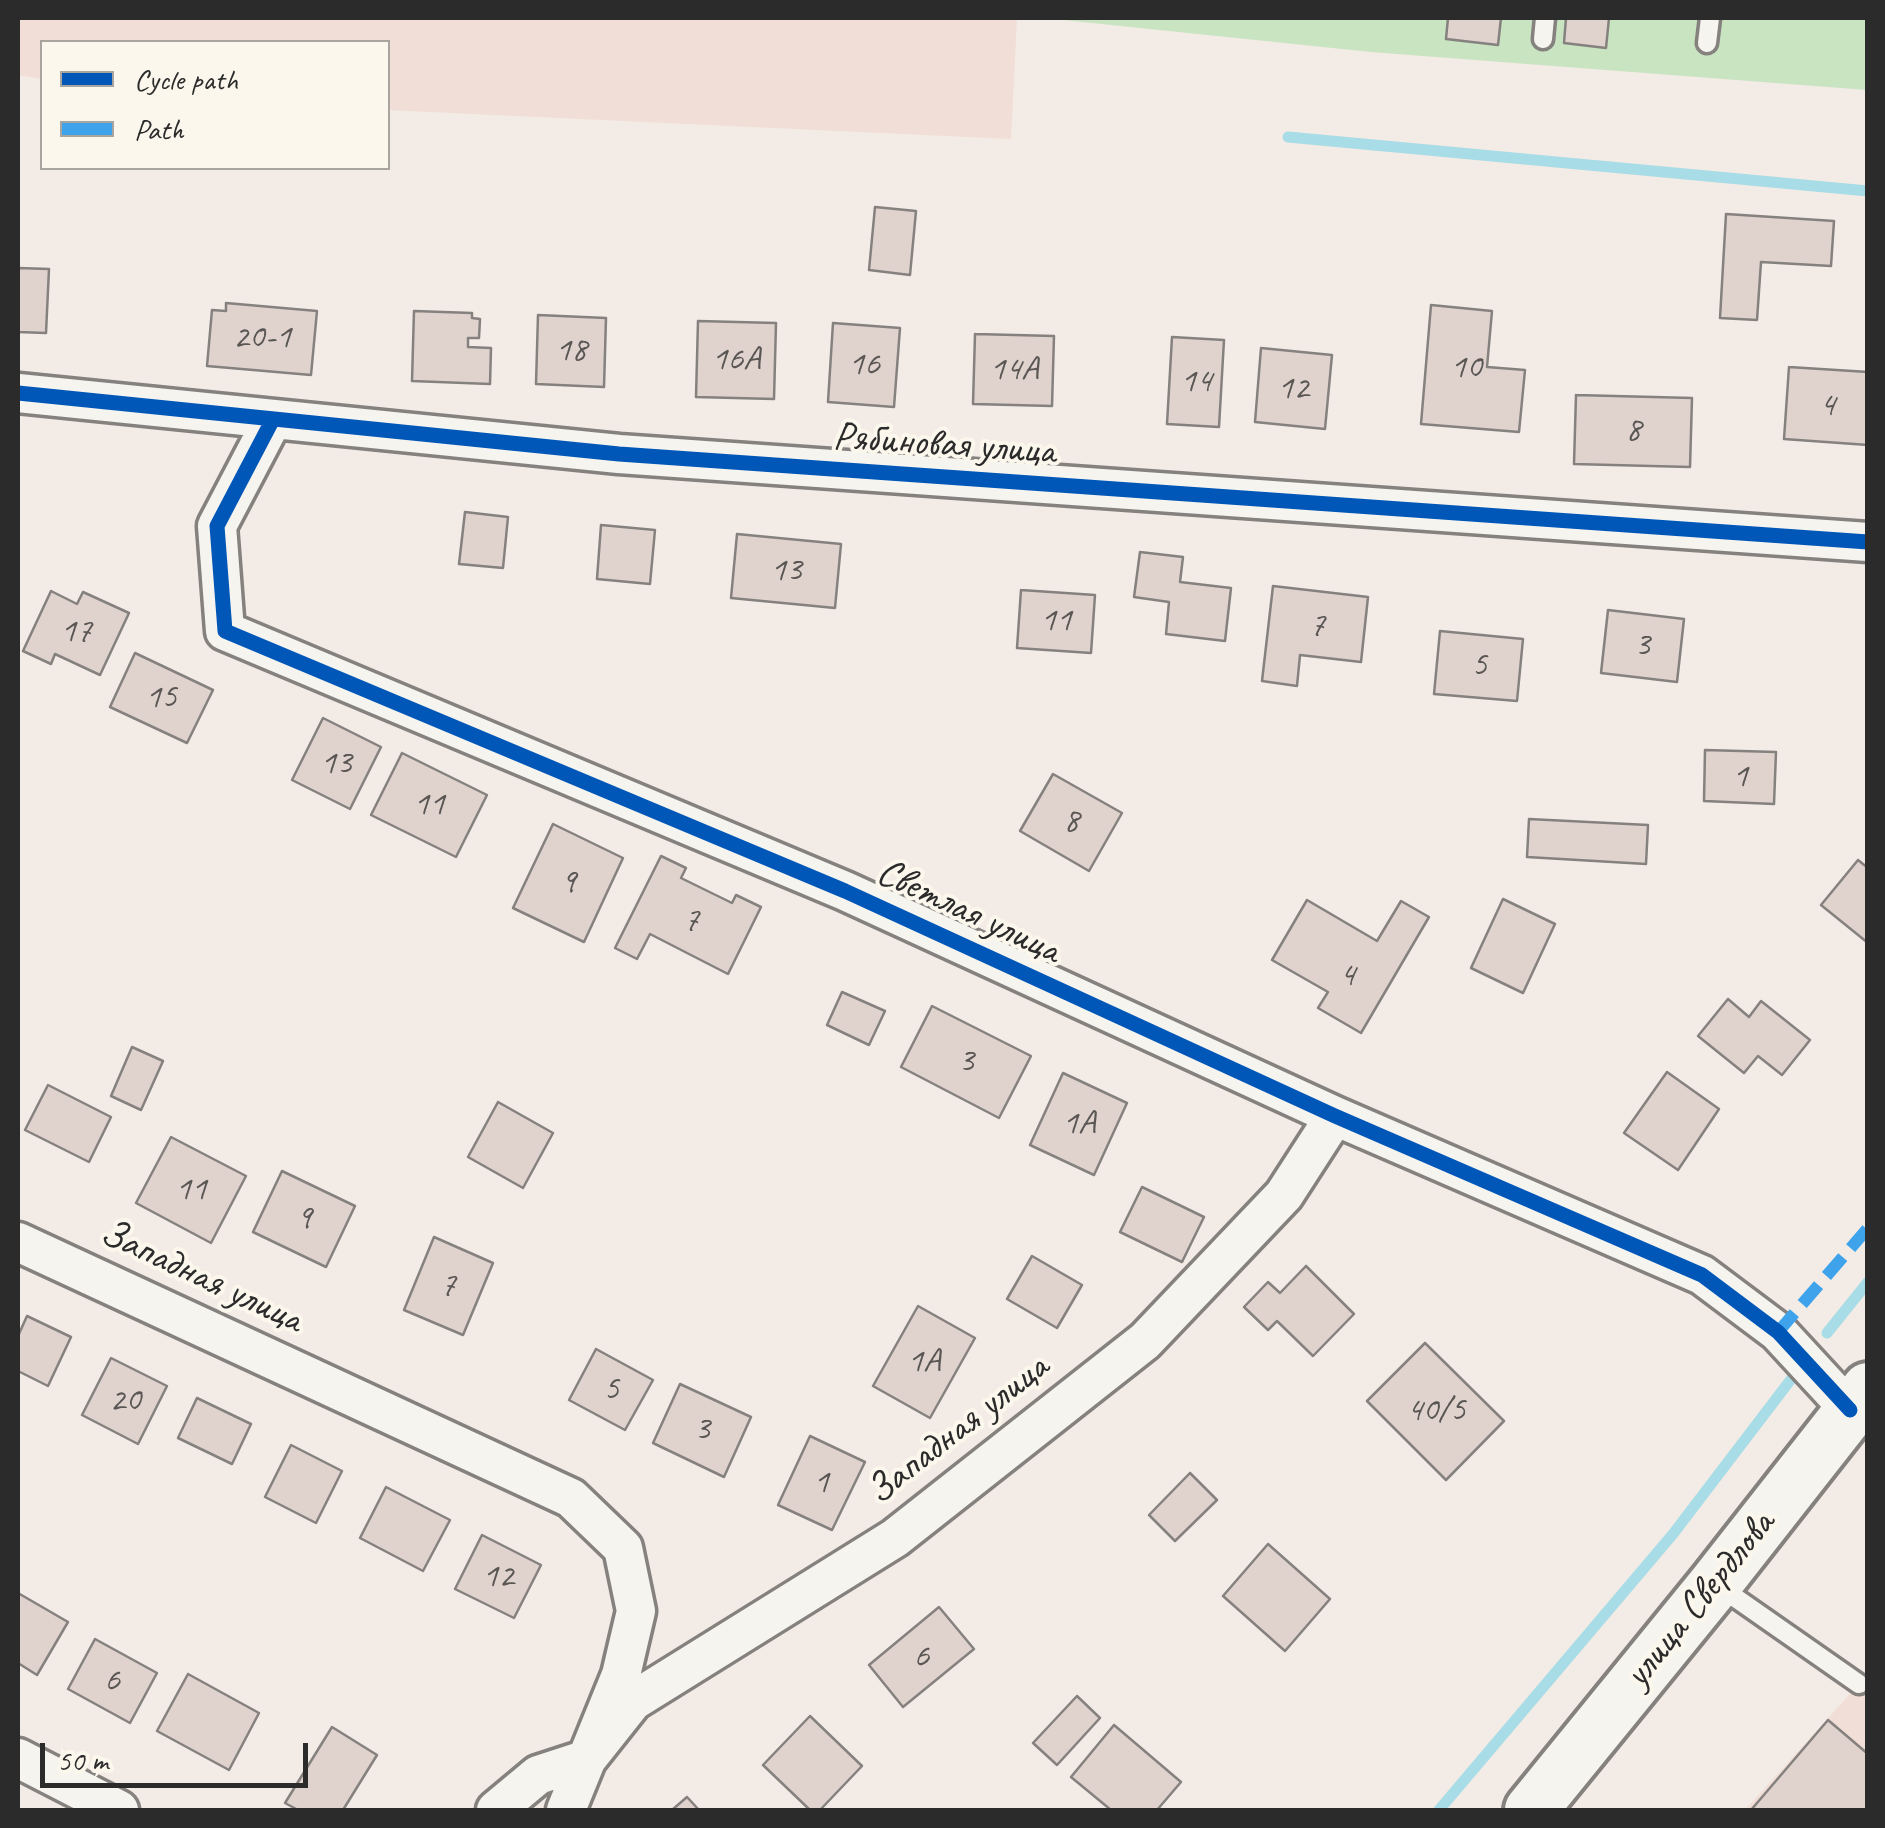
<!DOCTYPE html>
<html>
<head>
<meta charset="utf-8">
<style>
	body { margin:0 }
	#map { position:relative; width:1885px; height:1828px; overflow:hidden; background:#f3ebe5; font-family:Caveat,sans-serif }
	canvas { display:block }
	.frame { position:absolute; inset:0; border:20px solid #2b2b2b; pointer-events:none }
	.legend { position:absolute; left:40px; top:40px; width:350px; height:130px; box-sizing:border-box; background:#fbf7ec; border:2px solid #a8a59f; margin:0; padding:12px 18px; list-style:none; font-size:30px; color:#2b2b2b }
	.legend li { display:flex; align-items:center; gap:20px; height:50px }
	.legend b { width:50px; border:2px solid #a8a59f }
	.scale { position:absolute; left:40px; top:1743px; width:268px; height:45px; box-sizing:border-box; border:5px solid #2b2b2b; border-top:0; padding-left:12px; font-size:30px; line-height:35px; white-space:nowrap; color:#2b2b2b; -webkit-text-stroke:8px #fbf7ec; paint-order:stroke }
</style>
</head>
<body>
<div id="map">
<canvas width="1885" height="1828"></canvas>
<div class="frame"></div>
<ul class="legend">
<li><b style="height:12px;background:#0057b8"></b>Cycle path</li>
<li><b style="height:12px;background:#3ea3eb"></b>Path</li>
</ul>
<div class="scale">50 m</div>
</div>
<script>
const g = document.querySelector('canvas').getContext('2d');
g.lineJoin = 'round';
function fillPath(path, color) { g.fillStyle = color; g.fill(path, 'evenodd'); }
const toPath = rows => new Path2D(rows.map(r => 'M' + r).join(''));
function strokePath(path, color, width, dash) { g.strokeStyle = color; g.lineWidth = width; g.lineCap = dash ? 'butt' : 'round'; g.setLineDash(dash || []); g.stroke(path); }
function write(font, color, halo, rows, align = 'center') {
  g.font = font + ' Caveat,sans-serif'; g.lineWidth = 8; g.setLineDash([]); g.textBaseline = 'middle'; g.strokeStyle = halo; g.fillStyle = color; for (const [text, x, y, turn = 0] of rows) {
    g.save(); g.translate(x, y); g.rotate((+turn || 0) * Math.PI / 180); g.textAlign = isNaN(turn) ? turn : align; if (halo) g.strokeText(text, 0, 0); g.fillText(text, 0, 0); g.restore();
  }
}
fillPath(toPath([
	[18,18,1017,18,1011,139,388,110,388,42,42,42,42,79,18,75],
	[1867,1674,1867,1810,1745,1810,1859,1684]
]), '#f1ded6');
fillPath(toPath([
	[1044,18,1867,18,1867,90,1371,52]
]), '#c8e4c1');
strokePath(toPath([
	[1288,137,1868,191],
	[1827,1333,1868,1282],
	[1439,1810,1673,1534,1792,1378]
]), '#a8dce6', 11);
const building = toPath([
	[1448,18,1501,18,1498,45,1446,39,1448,18],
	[1566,18,1609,18,1606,48,1564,43,1566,18],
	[875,207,916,211,910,275,869,270,875,207],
	[1726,214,1834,221,1831,266,1761,262,1757,320,1720,318,1726,214],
	[18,268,49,269,46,333,18,332,18,268],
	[226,303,317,311,311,375,207,366,212,310,226,311,226,303],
	[1431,305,1492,311,1487,367,1525,370,1519,432,1421,424,1431,305],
	[414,311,472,313,472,318,480,319,479,338,468,338,468,347,491,348,490,384,412,381,414,311],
	[538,315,606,318,604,387,536,384,538,315],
	[698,321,776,323,774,399,696,397,698,321],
	[833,323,900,328,894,407,828,402,833,323],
	[975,334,1054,336,1052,406,973,404,975,334],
	[1172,337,1224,340,1219,427,1167,424,1172,337],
	[1261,348,1332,355,1325,429,1255,422,1261,348],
	[1789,367,1868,372,1868,445,1784,439,1789,367],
	[1576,395,1692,398,1690,467,1574,464,1576,395],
	[465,512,508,517,503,568,459,564,465,512],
	[601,525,655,530,650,584,597,579,601,525],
	[737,534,841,544,835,608,731,598,737,534],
	[1140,552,1183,557,1180,582,1231,588,1225,641,1166,634,1169,602,1134,597,1140,552],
	[1273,586,1368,597,1361,662,1300,655,1297,686,1262,681,1273,586],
	[1021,590,1095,595,1091,653,1017,648,1021,590],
	[51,591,77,604,83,592,129,613,100,675,55,654,51,664,23,651,51,591],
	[1608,610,1684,619,1677,682,1601,673,1608,610],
	[1440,631,1523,639,1517,701,1434,694,1440,631],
	[135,653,213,690,187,743,110,707,135,653],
	[323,718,381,747,350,809,292,780,323,718],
	[1705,750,1776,752,1774,804,1704,801,1705,750],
	[402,753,487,795,456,857,371,815,402,753],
	[1053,774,1122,813,1089,871,1020,831,1053,774],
	[1529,819,1648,825,1646,864,1527,857,1529,819],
	[553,824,623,858,584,942,513,908,553,824],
	[661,856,686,868,681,878,732,903,736,895,761,907,728,974,650,934,637,959,615,948,661,856],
	[1858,860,1868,868,1868,943,1821,905,1858,860],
	[1503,899,1555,924,1523,993,1471,968,1503,899],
	[1307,900,1377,941,1401,901,1429,917,1361,1033,1318,1008,1328,992,1272,960,1307,900],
	[842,992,885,1011,869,1045,827,1025,842,992],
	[1728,999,1749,1017,1761,1001,1810,1040,1782,1075,1758,1056,1744,1073,1698,1036,1728,999],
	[932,1006,1031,1056,999,1118,901,1067,932,1006],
	[132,1047,163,1061,141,1110,111,1096,132,1047],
	[1667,1072,1719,1109,1678,1170,1624,1133,1667,1072],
	[1063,1073,1127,1103,1094,1175,1030,1145,1063,1073],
	[48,1085,111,1117,89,1162,25,1130,48,1085],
	[498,1102,553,1133,523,1188,468,1157,498,1102],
	[171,1137,246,1176,211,1243,136,1203,171,1137],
	[282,1171,355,1206,326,1267,253,1232,282,1171],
	[1142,1187,1204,1217,1182,1262,1120,1232,1142,1187],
	[434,1237,493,1263,463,1335,404,1310,434,1237],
	[1032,1256,1082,1285,1057,1328,1007,1299,1032,1256],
	[1306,1266,1354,1314,1313,1356,1277,1321,1268,1330,1244,1307,1268,1282,1280,1293,1306,1266],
	[918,1306,975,1338,930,1418,873,1386,918,1306],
	[27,1316,71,1337,48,1386,18,1371,18,1336,27,1316],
	[1425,1343,1504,1421,1446,1480,1367,1401,1425,1343],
	[596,1349,653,1380,625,1430,569,1400,596,1349],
	[111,1358,167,1386,138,1444,82,1415,111,1358],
	[680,1384,751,1417,724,1477,653,1443,680,1384],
	[197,1398,251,1424,232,1464,178,1438,197,1398],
	[810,1436,865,1462,832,1530,778,1505,810,1436],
	[291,1445,342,1471,316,1523,265,1497,291,1445],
	[1190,1473,1217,1500,1175,1541,1149,1515,1190,1473],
	[386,1487,450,1520,423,1571,360,1538,386,1487],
	[482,1535,541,1565,514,1618,455,1589,482,1535],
	[1268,1544,1330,1599,1285,1651,1223,1596,1268,1544],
	[18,1593,68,1622,37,1675,18,1663,18,1593],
	[939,1607,974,1649,903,1707,869,1665,939,1607],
	[95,1639,157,1673,130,1723,68,1689,95,1639],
	[188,1674,259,1713,229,1770,157,1731,188,1674],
	[1077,1696,1100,1718,1057,1765,1033,1743,1077,1696],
	[810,1716,862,1766,820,1810,810,1810,763,1765,810,1716],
	[1828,1720,1868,1754,1868,1810,1751,1810,1828,1720],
	[1114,1725,1181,1782,1157,1810,1111,1810,1071,1777,1114,1725],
	[332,1727,377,1755,343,1810,298,1810,285,1803,332,1727],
	[687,1797,699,1810,672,1810,687,1797]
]);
fillPath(building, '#e0d3ce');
strokePath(building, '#85817f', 2.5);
const lane = toPath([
	[1543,39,1545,18],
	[1707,43,1710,18],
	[1720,1587,1859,1684]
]);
const street = toPath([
	[18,393,619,454,1868,542],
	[273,419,217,526,225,631,845,891,1335,1116,1702,1275,1778,1332,1850,1410],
	[18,1242,571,1498,623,1548,636,1611,621,1675,566,1810],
	[18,1758,119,1810],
	[496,1810,538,1775,587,1759,633,1701,895,1538,1145,1341,1284,1195,1335,1116]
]);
const secondary = toPath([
	[1531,1810,1715,1584,1868,1389]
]);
strokePath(lane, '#85817f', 25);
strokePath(street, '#85817f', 45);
strokePath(secondary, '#85817f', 60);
strokePath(lane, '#f6f4ef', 18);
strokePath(street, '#f6f4ef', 38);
strokePath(secondary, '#f6f4ef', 52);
strokePath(toPath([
	[1778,1332,1868,1228]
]), '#3ea3eb', 12, [25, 12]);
strokePath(toPath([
	[18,393,619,454,1868,542],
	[273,419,217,526,225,631,845,891,1335,1116,1702,1275,1778,1332,1850,1410]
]), '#0057b8', 15);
write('35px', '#595654', null, [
	["20-1",262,338],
	["18",571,351],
	["16А",736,360],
	["16",864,365],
	["10",1466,368],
	["14А",1014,370],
	["14",1196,382],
	["12",1293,389],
	["4",1827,406],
	["8",1633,431],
	["13",786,571],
	["11",1056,621],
	["7",1317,626],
	["17",76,632],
	["3",1642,646],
	["5",1479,666],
	["15",161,698],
	["13",336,764],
	["1",1740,777],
	["11",429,805],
	["8",1071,822],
	["9",568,883],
	["7",691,921],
	["4",1347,976],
	["3",966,1062],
	["1А",1079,1124],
	["11",191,1190],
	["9",304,1219],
	["7",448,1286],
	["1А",924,1362],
	["5",611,1390],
	["20",125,1401],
	["40/5",1436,1411],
	["3",702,1430],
	["1",821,1483],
	["12",498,1577],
	["6",921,1657],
	["6",112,1681]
]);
write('40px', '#2b2b2b', '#fbf7ec', [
	["Рябиновая улица",944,445,4],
	["Светлая улица",968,912,25],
	["Западная улица",201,1277,25],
	["Западная улица",958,1430,-38],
	["улица Свердлова",1700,1600,-51]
]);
</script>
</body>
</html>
